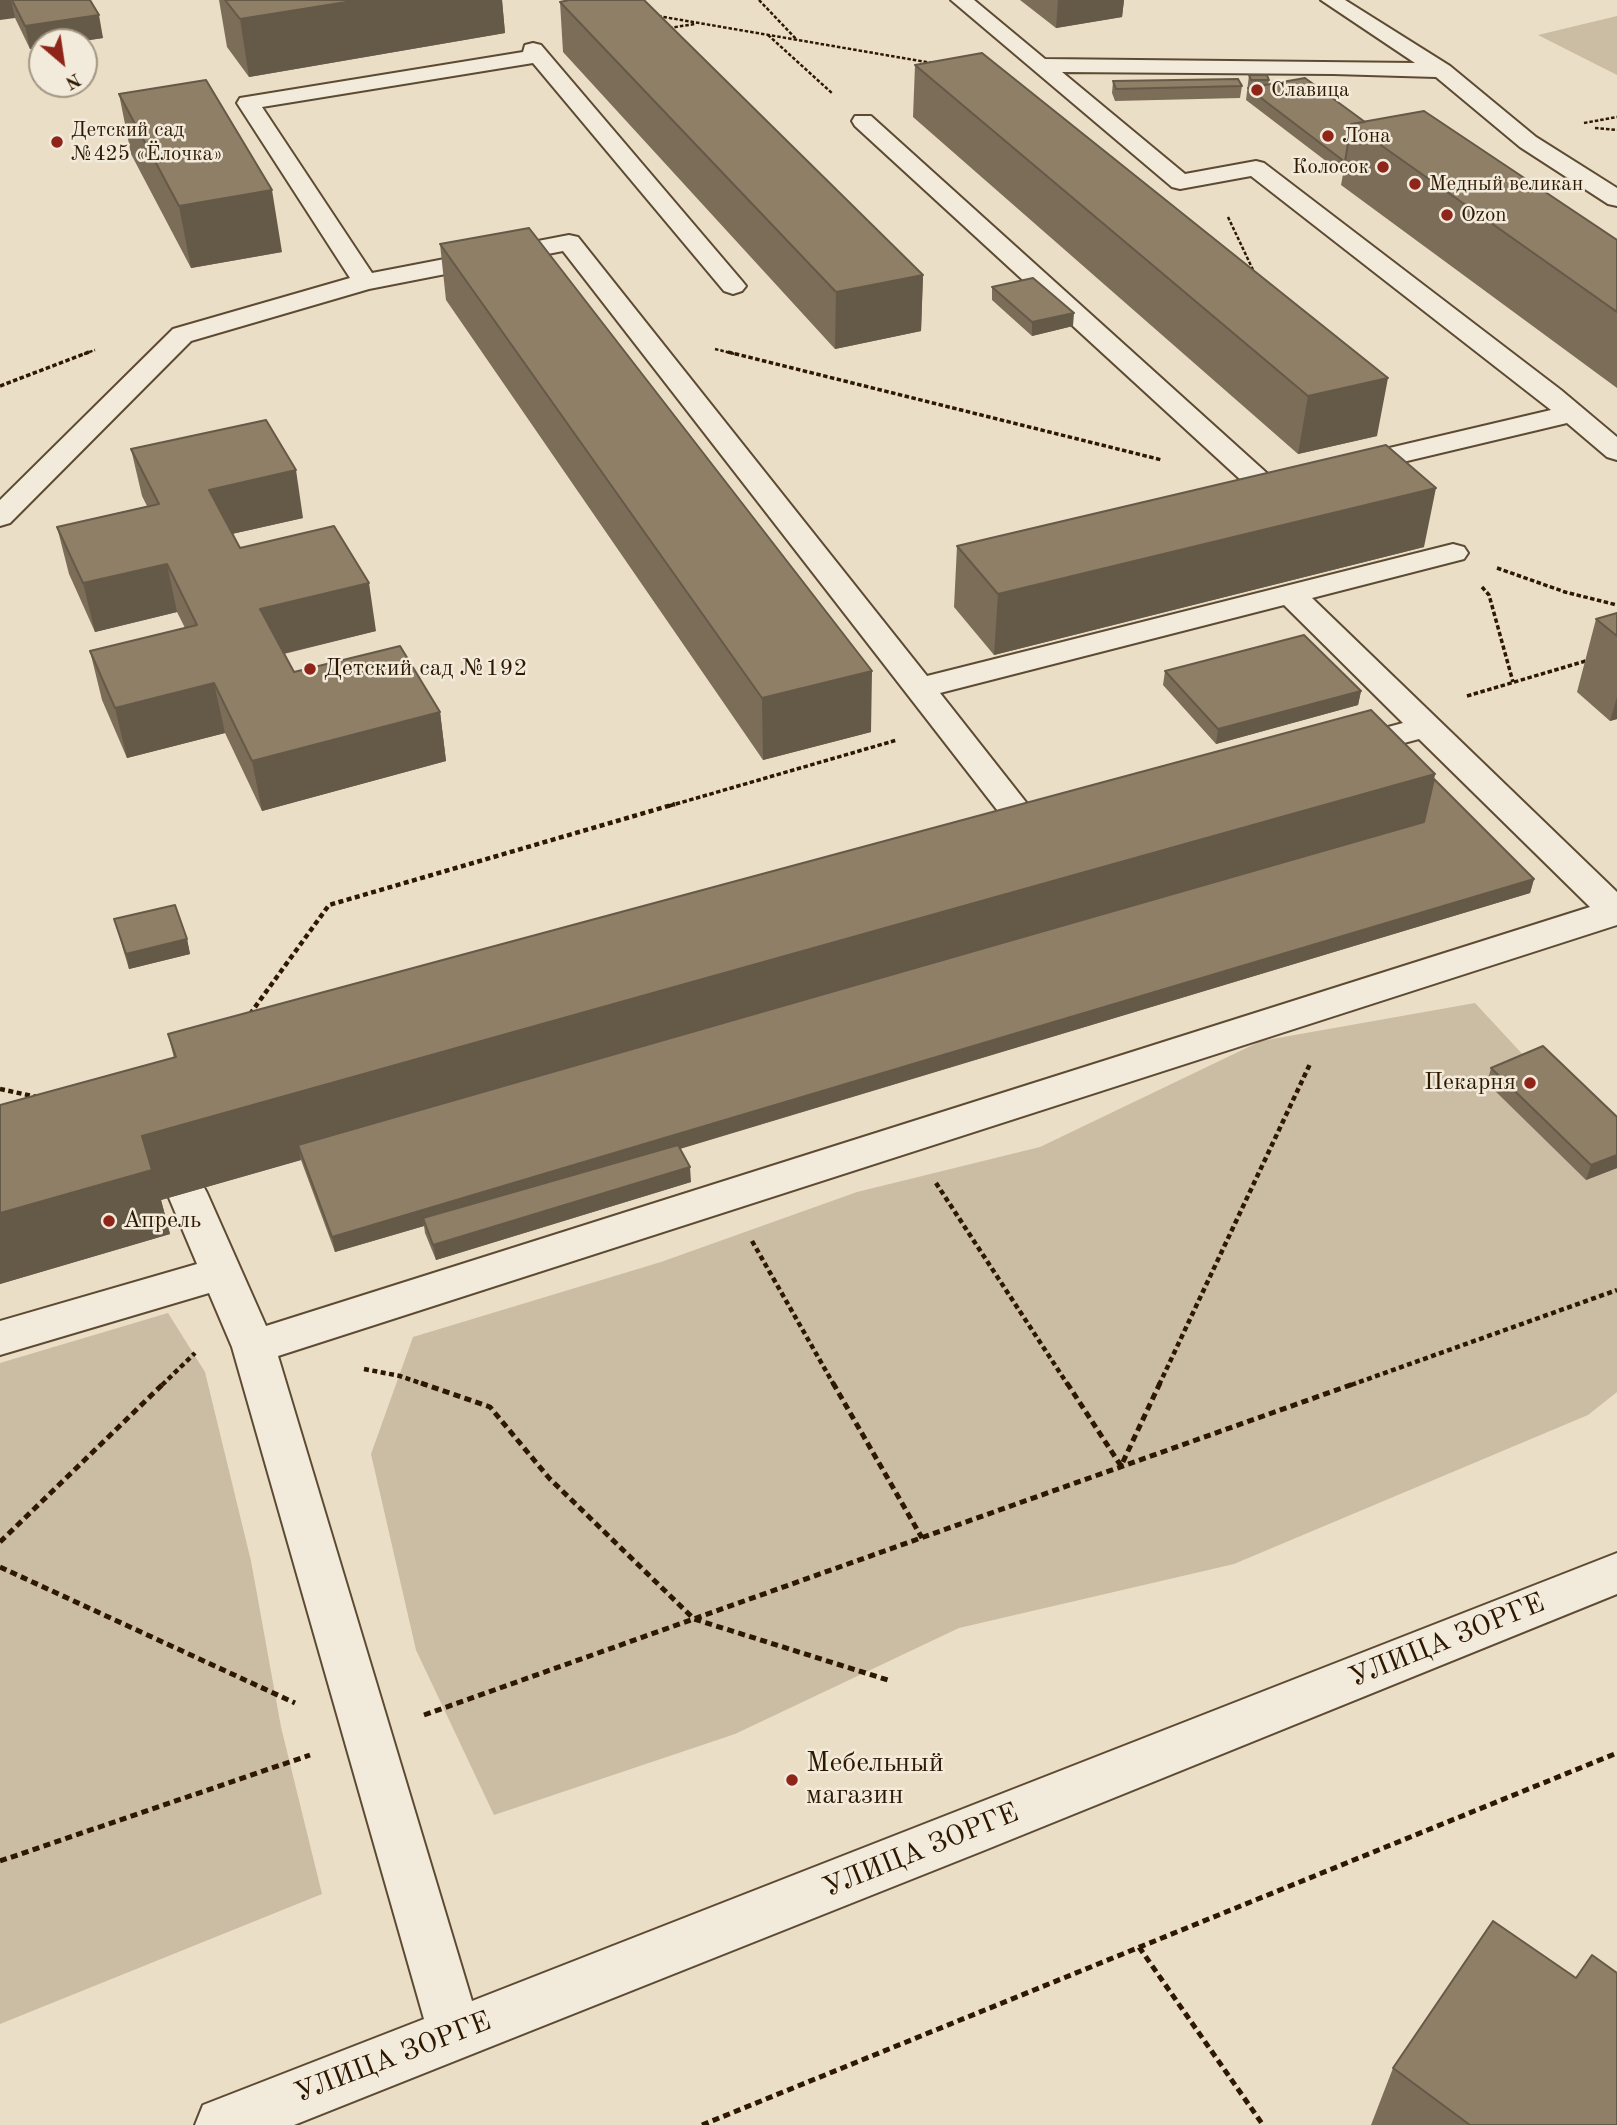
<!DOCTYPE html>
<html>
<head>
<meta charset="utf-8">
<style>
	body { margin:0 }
	#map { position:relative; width:1617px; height:2125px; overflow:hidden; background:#ebdec6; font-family:"Old Standard TT",serif }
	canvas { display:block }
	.north { position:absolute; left:28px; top:28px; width:70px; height:70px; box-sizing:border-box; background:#f2eada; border:2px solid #a49683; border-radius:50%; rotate:151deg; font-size:19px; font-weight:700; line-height:28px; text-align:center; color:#2e1800 }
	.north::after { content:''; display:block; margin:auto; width:24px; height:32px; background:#8f2418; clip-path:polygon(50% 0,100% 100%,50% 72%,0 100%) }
</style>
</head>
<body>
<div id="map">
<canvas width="1617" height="2125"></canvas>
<div class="north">N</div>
</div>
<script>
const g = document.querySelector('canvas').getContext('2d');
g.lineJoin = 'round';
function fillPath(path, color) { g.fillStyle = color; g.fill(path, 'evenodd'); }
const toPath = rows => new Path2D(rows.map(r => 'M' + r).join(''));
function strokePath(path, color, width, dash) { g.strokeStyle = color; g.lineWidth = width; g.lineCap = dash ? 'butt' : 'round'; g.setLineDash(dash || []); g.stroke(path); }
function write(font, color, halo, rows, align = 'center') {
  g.font = font + ' "Old Standard TT",serif'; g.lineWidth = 5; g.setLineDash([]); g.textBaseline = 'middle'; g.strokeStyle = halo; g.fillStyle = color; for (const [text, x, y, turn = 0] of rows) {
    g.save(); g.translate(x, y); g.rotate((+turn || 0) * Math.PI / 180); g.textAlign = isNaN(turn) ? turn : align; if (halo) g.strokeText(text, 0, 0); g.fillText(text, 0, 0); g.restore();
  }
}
fillPath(toPath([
	[1617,16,1617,75,1538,35],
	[1475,1003,1617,1156,1617,1392,1588,1415,1234,1564,959,1628,735,1734,494,1815,416,1650,371,1454,413,1337,661,1262,857,1192,1040,1147,1261,1041],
	[168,1313,205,1372,251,1561,281,1727,322,1894,0,2024,0,1363]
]), '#cbbca4');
const minor = toPath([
	[951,0,974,0,1045,59,1415,63,1321,0,1345,0,1450,66,1536,137,1617,188,1617,206,1608,204,1520,147,1436,77,1333,74,1062,72,1185,174,1256,161,1264,163,1561,390,1617,437,1617,460,1607,457,1567,423,1264,495,1254,492,855,126,852,121,855,116,871,116,1270,476,1551,410,1251,176,1180,189,1172,187,951,0],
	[533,43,541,45,742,281,746,286,742,291,733,294,724,291,533,63,262,107,372,273,569,235,578,237,927,676,1453,544,1464,547,1468,553,1464,559,1312,598,1617,892,1617,925,278,1356,472,2001,1617,1553,1617,1594,985,1850,294,2125,195,2125,203,2105,424,2019,232,1347,209,1293,0,1355,0,1321,197,1264,167,1193,173,1182,187,1178,201,1182,207,1193,266,1326,1590,907,1419,739,1344,759,1332,756,1327,749,1332,742,1403,723,1284,605,940,693,1051,834,1046,842,1034,845,1022,842,563,251,369,289,191,341,10,523,0,526,0,500,173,329,350,278,237,103,240,98,523,52,525,45,533,43]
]);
strokePath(minor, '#5d4a32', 4);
strokePath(toPath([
	[759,0,797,40],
	[658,16,932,63],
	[669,28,695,24],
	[768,35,833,94],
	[1584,123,1617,117],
	[1595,128,1617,130],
	[1228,217,1254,272],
	[715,349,735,354],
	[84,354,95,350]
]), '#2e1800', 2.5, [3.5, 2]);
strokePath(toPath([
	[728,352,1162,460],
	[0,386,89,352],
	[1497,568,1565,592,1617,605],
	[1482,587,1489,595,1513,682],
	[1467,696,1589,660],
	[669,806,897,740]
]), '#2e1800', 3.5, [4.5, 2.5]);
strokePath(toPath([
	[250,1014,329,905,675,804],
	[0,1089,37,1097],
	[936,1183,1068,1385],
	[752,1241,834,1385],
	[364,1369,400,1376,426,1385],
	[162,1385,195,1353],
	[1159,1385,1310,1064],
	[1351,1385,1617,1290]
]), '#2e1800', 4.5, [5, 3.5]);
strokePath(toPath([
	[421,1383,490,1407,549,1478,694,1619,891,1681],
	[833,1383,922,1538],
	[1067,1383,1121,1466,1160,1383],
	[0,1542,164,1383],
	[0,1567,295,1703],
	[424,1715,1356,1383],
	[0,1861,310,1755],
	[1139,1947,1263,2125],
	[702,2125,1617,1753]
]), '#2e1800', 5, [7, 4.5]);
fillPath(minor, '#f2eada');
fillPath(toPath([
	[0,0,90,0,103,38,30,49,15,18],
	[219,0,502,0,505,33,249,77,227,47],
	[1020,0,1124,0,1122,17,1056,28],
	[560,2,923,275,921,331,835,349,563,52],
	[915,65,1377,436,1298,454,913,117],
	[1249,75,1269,80,1268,85,1365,122,1617,240,1617,388,1341,185,1343,174,1246,100],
	[1113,81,1242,86,1240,98,1115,101,1112,93],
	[119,94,282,252,191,268,131,154],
	[440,244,871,732,763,760,446,300],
	[992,287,1073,326,1032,336,992,300],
	[131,449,303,518,232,534,240,548,376,631,284,654,294,672,440,712,446,761,262,811,225,733,127,758,102,700,90,651,185,628,177,612,95,632,69,574,57,527,147,506,142,496],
	[957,546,1424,547,994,655,954,607],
	[1617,613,1617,719,1610,721,1577,692,1596,619],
	[1165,671,1361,691,1358,705,1216,744,1163,685],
	[1435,774,1434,779,1534,879,1530,893,680,1149,691,1182,436,1260,425,1233,424,1226,335,1252,301,1160,161,1200,170,1234,0,1284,0,1105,174,1058,168,1034],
	[114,919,187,939,190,954,129,969],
	[1491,1068,1617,1117,1617,1168,1586,1180,1487,1083],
	[1576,1978,1617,2125,1371,2125,1393,2068]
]), '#7c6d59');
fillPath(toPath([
	[0,0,11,0,15,18,0,20],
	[359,0,502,0,505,33,249,77,240,19],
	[1058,0,1124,0,1122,17,1056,28],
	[99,15,103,38,76,42,42,42,42,47,30,49,25,26],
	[272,190,282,252,191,268,179,206],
	[923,275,921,331,835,349,836,292],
	[1074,313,1073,326,1032,336,1032,322],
	[1388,378,1377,436,1298,454,1308,396],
	[296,470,303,518,218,537,209,490],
	[1436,488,1424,547,994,655,998,594],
	[167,564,177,612,95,632,83,583],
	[369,583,376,631,269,657,260,609],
	[872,671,871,732,763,760,762,698],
	[214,683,225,733,127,758,115,708],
	[1361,691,1358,705,1216,744,1218,729],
	[1617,697,1617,719,1610,721],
	[440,712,446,761,262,811,252,761],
	[1435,774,1421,837,298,1145,301,1160,161,1200,170,1234,0,1284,0,1213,142,1136],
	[1534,879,1530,893,426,1225,423,1218,424,1226,335,1252,332,1237],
	[187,939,190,954,129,969,126,954],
	[1617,1155,1617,1168,1586,1180,1591,1165],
	[690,1167,691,1182,436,1260,433,1245]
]), '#655948');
const building = toPath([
	[12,0,90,0,99,15,25,26,12,0],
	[225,0,359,0,240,19,225,0],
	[569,0,644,0,923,275,836,292,560,2,569,0],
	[982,53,1388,378,1308,396,915,65,982,53],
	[1249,75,1267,75,1269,80,1251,80,1249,75],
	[1305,78,1365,122,1351,124,1345,162,1248,88,1305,78],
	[1238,79,1242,86,1116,89,1113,81,1238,79],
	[206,80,272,190,179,206,119,94,206,80],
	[1424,111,1617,240,1617,312,1351,124,1424,111],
	[529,228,872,671,762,698,440,244,529,228],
	[1033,278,1074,313,1032,322,992,287,1033,278],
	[266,420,296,470,209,490,240,548,334,526,369,583,260,609,294,672,400,646,440,712,252,761,214,683,115,708,90,651,197,625,167,564,83,583,57,527,159,504,131,449,266,420],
	[1386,445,1436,488,998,594,957,546,1386,445],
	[1617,613,1617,636,1596,619,1617,613],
	[1304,635,1361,691,1218,729,1165,671,1304,635],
	[1371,710,1435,774,142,1136,152,1170,0,1213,0,1105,176,1057,168,1034,1371,710],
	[1434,779,1534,879,332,1237,298,1145,1424,822,1434,779],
	[175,905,187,939,126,954,114,919,175,905],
	[1543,1046,1617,1117,1617,1155,1591,1165,1491,1068,1543,1046],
	[678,1145,690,1167,433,1245,423,1218,678,1145],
	[1493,1921,1576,1978,1592,1955,1617,1973,1617,2125,1470,2125,1393,2068,1493,1921]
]);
fillPath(building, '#907f67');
strokePath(building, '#655948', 2);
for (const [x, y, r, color] of [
	[1257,90,7,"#8f2418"],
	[1328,136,7,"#8f2418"],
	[57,142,7,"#8f2418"],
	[1383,167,7,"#8f2418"],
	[1415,184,7,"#8f2418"],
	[1447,215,7,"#8f2418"],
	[310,669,7,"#8f2418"],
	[1530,1083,7,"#8f2418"],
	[109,1221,7,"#8f2418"],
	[792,1780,7,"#8f2418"]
]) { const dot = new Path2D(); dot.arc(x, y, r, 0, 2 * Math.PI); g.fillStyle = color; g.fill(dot); strokePath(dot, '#f2eada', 2.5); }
write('21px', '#2e1800', '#f2eada', [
	["Славица",1271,90],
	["Детский сад",71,130],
	["№425 «Ёлочка»",71,154],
	["Лона",1342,136],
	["Колосок",1369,167,"right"],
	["Медный великан",1429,184],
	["Ozon",1461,215]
], 'left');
write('24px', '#2e1800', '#f2eada', [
	["Детский сад №192",324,669],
	["Пекарня",1516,1083,"right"],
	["Апрель",123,1221]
], 'left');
write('28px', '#2e1800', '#f2eada', [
	["УЛИЦА ЗОРГЕ",1447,1641,-22],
	["УЛИЦА ЗОРГЕ",921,1851,-22],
	["УЛИЦА ЗОРГЕ",393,2058,-21]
]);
write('28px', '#2e1800', '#f2eada', [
	["Мебельный",806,1764],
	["магазин",806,1796]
], 'left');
</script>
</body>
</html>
